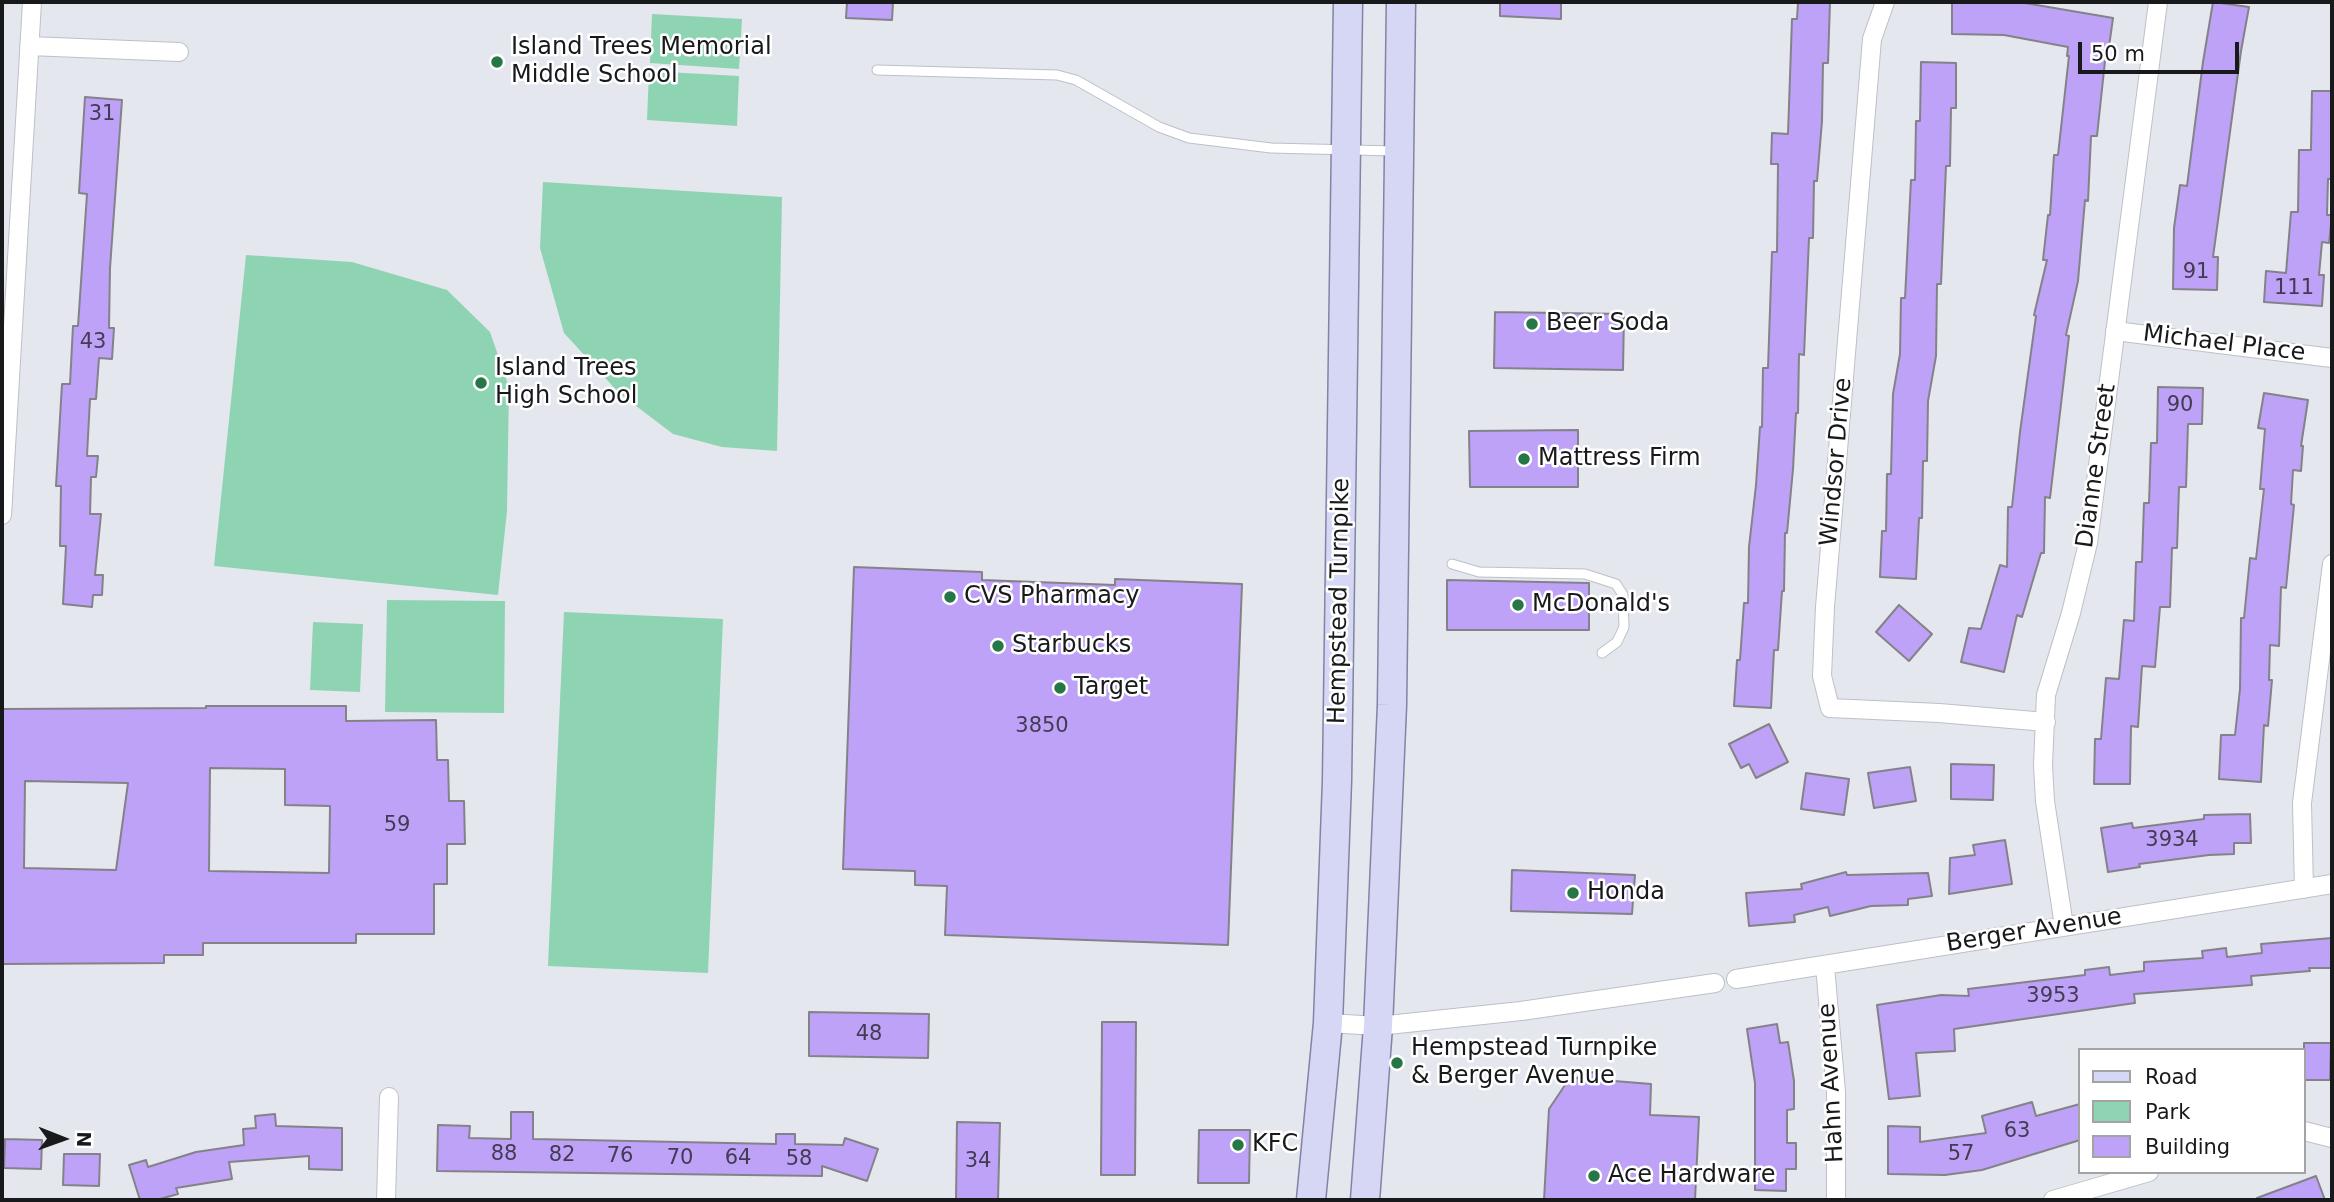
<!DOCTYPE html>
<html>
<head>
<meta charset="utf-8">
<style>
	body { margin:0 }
	#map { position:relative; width:2334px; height:1202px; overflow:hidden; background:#e4e7ee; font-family:"DejaVu Sans",sans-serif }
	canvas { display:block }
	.frame { position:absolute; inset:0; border:4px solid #18191b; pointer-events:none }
	.legend { position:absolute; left:2078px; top:1048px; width:228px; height:126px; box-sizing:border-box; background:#fff; border:2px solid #a3a3a4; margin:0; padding:9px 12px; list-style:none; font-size:21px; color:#18191b }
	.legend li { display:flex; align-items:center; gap:14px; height:35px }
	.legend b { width:35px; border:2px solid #a3a3a4 }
	.north { position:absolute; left:28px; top:1104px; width:70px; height:70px; -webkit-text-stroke:5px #fff; paint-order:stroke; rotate:91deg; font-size:19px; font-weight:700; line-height:28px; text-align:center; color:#18191b }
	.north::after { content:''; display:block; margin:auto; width:24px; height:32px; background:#18191b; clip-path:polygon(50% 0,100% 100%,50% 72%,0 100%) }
	.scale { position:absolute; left:2078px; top:42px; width:161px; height:32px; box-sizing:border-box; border:4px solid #18191b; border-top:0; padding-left:9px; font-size:21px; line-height:24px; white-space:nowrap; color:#18191b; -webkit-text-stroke:5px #fff; paint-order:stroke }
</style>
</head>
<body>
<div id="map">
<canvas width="2334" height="1202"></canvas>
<div class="frame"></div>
<ul class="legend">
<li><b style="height:9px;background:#d6d7f4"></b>Road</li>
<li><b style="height:19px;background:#8fd4b2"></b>Park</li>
<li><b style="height:19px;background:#bea2f7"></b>Building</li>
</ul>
<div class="north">N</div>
<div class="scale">50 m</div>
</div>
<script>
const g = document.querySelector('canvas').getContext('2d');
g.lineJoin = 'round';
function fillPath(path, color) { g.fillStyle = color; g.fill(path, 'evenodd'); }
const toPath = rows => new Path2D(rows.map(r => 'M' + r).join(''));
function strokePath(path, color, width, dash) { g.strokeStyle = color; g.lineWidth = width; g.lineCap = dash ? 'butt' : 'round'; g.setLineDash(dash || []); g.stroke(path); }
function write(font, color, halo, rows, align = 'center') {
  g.font = font + ' "DejaVu Sans",sans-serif'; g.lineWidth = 5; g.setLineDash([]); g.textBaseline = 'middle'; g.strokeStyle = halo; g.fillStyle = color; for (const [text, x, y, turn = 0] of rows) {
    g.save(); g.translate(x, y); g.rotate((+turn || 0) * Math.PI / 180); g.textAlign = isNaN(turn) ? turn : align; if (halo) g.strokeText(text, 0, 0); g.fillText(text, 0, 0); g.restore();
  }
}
fillPath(toPath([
	[652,14,742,19,739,69,650,63],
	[649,71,739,76,737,126,647,120],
	[543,182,782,197,777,451,722,447,673,434,619,393,564,333,540,248],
	[246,255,352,262,447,290,490,332,509,387,507,511,498,595,214,566],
	[387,600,505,601,504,713,385,712],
	[564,612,723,619,708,973,548,966],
	[313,622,363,624,360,692,310,690]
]), '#8fd4b2');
const building = toPath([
	[847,2,893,2,892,20,846,18,847,2],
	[1500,2,1561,2,1561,19,1500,16,1500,2],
	[1798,2,1830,2,1828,63,1823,63,1822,121,1817,181,1814,181,1813,238,1809,238,1804,355,1799,354,1798,413,1796,413,1793,469,1787,533,1785,533,1784,591,1782,591,1778,650,1774,650,1771,708,1734,706,1737,660,1740,660,1744,603,1748,603,1749,547,1756,485,1760,427,1762,427,1763,368,1768,368,1772,252,1777,252,1778,164,1771,164,1772,133,1788,134,1792,19,1797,19,1798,2],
	[1952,2,2019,2,2113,18,2107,61,2105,61,2097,136,2091,136,2088,201,2085,200,2078,281,2066,335,2069,336,2050,498,2045,497,2044,553,2041,553,2022,617,2017,615,2004,672,1961,662,1969,628,1981,629,2000,565,2007,567,2008,507,2012,507,2020,432,2036,316,2034,315,2047,260,2043,260,2048,215,2050,215,2054,155,2058,155,2069,56,2067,56,2068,47,2004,35,1952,34,1952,2],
	[2213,2,2249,7,2241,51,2213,257,2218,257,2217,290,2173,289,2174,228,2180,185,2187,186,2203,62,2213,2],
	[1921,62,1956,63,1956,108,1951,108,1950,166,1946,166,1941,284,1937,284,1936,356,1928,401,1927,461,1923,461,1922,518,1919,518,1916,579,1880,577,1882,531,1886,531,1887,474,1891,474,1893,394,1900,354,1901,298,1905,298,1911,180,1915,180,1916,121,1920,121,1921,62],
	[2312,91,2332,91,2332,179,2328,179,2327,215,2332,215,2329,243,2322,242,2319,275,2324,275,2322,306,2264,302,2266,271,2286,273,2291,212,2298,212,2299,150,2311,150,2312,91],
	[85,97,122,100,110,268,109,328,114,328,112,359,99,358,96,399,90,399,87,456,98,456,96,477,91,477,90,514,101,514,95,575,103,575,102,595,93,595,92,607,63,604,66,546,60,546,61,486,56,486,62,384,70,384,73,326,78,326,87,194,79,193,85,97],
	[1495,312,1624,314,1623,370,1494,368,1495,312],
	[2158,387,2203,388,2202,424,2188,424,2186,487,2179,487,2177,548,2172,548,2170,607,2160,607,2155,667,2142,666,2138,727,2131,726,2130,784,2094,784,2095,739,2101,739,2106,678,2119,679,2124,620,2134,621,2136,562,2142,562,2144,503,2149,503,2151,443,2157,443,2158,387],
	[2264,393,2308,400,2301,446,2303,446,2301,471,2293,470,2291,504,2294,505,2286,588,2281,587,2279,646,2270,645,2269,680,2272,680,2268,726,2264,725,2261,782,2219,779,2221,735,2235,735,2240,689,2241,618,2244,618,2250,558,2256,559,2264,489,2260,489,2265,429,2258,428,2264,393],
	[1578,430,1578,487,1470,487,1469,431,1578,430],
	[854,567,982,572,982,580,1115,585,1115,579,1242,584,1228,945,945,935,947,886,915,885,915,871,843,869,854,567],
	[1447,580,1589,583,1589,630,1447,630,1447,580],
	[1899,605,1932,634,1909,661,1876,632,1899,605],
	[206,706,346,706,346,721,436,720,437,760,448,760,449,801,464,801,465,844,447,844,447,884,434,884,434,934,356,934,356,943,203,943,203,955,164,955,164,963,2,964,2,709,206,708,206,706],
	[210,768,285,769,285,805,330,806,329,873,209,871,210,768],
	[25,781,128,783,116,870,24,868,25,781],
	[1769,724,1788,762,1756,778,1749,764,1741,768,1729,744,1769,724],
	[1951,764,1994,765,1993,800,1951,799,1951,764],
	[1910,767,1916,801,1874,808,1868,773,1910,767],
	[1806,773,1849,779,1844,815,1801,809,1806,773],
	[2250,814,2251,843,2234,843,2234,854,2209,855,2139,864,2140,867,2108,872,2101,828,2132,823,2133,828,2204,819,2204,815,2250,814],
	[2005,840,2012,884,1949,894,1950,858,1975,855,1973,845,2005,840],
	[1512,870,1635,875,1632,914,1511,911,1512,870],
	[1846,872,1847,875,1928,873,1932,896,1908,899,1908,905,1871,906,1830,916,1828,907,1794,915,1795,922,1749,926,1746,893,1802,889,1801,884,1846,872],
	[2332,938,2332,968,2309,968,2310,971,2251,976,2252,985,2134,994,2135,1003,1954,1029,1955,1051,1916,1053,1920,1096,1889,1099,1877,1005,1941,995,1969,996,1968,989,2085,975,2085,970,2109,967,2110,975,2144,971,2144,962,2203,958,2202,951,2226,948,2227,957,2262,953,2261,944,2332,938],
	[809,1012,929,1014,928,1058,809,1056,809,1012],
	[1102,1022,1136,1022,1135,1175,1101,1175,1102,1022],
	[1777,1024,1780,1043,1788,1042,1794,1081,1794,1109,1787,1110,1787,1143,1796,1143,1796,1169,1786,1169,1786,1191,1755,1190,1755,1083,1747,1029,1777,1024],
	[2304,1043,2331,1043,2330,1080,2304,1080,2304,1043],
	[1600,1071,1602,1080,1651,1084,1650,1115,1699,1117,1695,1200,1544,1200,1549,1109,1567,1082,1589,1073,1600,1071],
	[2032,1102,2036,1116,2080,1104,2080,1140,1982,1170,1945,1175,1888,1174,1888,1126,1920,1127,1920,1142,1986,1133,1982,1116,2032,1102],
	[511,1112,533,1112,533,1139,776,1144,776,1134,795,1134,795,1144,843,1145,845,1138,878,1149,867,1181,822,1166,822,1176,437,1171,438,1125,470,1126,469,1138,511,1139,511,1112],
	[275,1114,276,1126,342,1128,342,1170,309,1169,309,1156,229,1162,232,1179,176,1188,178,1194,156,1200,140,1200,129,1165,146,1160,148,1167,196,1152,244,1145,243,1129,256,1128,255,1116,275,1114],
	[957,1122,1000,1123,998,1200,956,1200,957,1122],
	[1199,1130,1250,1130,1249,1183,1198,1183,1199,1130],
	[5,1139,42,1140,41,1169,4,1168,5,1139],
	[64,1154,100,1154,99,1186,63,1185,64,1154],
	[2316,1176,2325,1200,2257,1200,2257,1198,2316,1176]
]);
fillPath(building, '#bea2f7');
strokePath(building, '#848289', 2);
const lane = toPath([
	[877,70,1057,75,1076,80,1159,127,1189,138,1271,148,1395,151],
	[1452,564,1479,572,1585,574,1616,584,1623,595,1624,627,1617,642,1602,653]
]);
const street = toPath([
	[1885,2,1872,39,1825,607,1822,676,1830,708,1939,713,2046,722],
	[29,46,179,52],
	[2115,331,2332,358],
	[2,515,32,2],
	[2304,889,2302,803,2332,564],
	[2064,926,2045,801,2043,765,2046,695,2071,613,2088,543,2158,2],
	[1825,966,1836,1092,1836,1200],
	[1736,979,2332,884],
	[1328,1023,1378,1026,1521,1011,1715,983],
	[2304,1131,2332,1138],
	[386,1200,389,1097],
	[2053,1200,2149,1172]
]);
const primary = toPath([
	[1311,1200,1328,1023,1337,781,1348,2],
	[1365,1200,1378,1026,1392,705,1401,2]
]);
strokePath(lane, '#bcc0c7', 11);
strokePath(street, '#bcc0c7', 20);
strokePath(primary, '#8184a4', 31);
strokePath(lane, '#fff', 9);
strokePath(street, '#fff', 18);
strokePath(primary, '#d6d7f4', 28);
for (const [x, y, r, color] of [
	[497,62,7,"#267646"],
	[1532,324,7,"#267646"],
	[481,383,7,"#267646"],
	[1524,459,7,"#267646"],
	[950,597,7,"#267646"],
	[1518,605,7,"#267646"],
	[998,646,7,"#267646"],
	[1060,688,7,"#267646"],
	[1573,893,7,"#267646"],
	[1397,1063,7,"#267646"],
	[1238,1145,7,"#267646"],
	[1594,1176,7,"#267646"]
]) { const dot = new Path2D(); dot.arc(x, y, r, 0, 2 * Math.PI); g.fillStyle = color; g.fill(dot); strokePath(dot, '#fff', 2.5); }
write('21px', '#423b52', null, [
	["31",102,115],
	["91",2196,273],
	["111",2294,289],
	["43",93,343],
	["90",2180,406],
	["3850",1042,727],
	["59",397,826],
	["3934",2172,841],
	["3953",2053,997],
	["48",869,1035],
	["63",2017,1132],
	["88",504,1155],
	["57",1961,1155],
	["82",562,1156],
	["76",620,1157],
	["70",680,1159],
	["64",738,1159],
	["58",799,1160],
	["34",978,1162]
]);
write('24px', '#18191b', '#fff', [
	["Island Trees Memorial",511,48],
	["Middle School",511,76],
	["Beer Soda",1546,324],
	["Island Trees",495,369],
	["High School",495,397],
	["Mattress Firm",1538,459],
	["CVS Pharmacy",964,597],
	["McDonald's",1532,605],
	["Starbucks",1012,646],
	["Target",1074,688],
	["Honda",1587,893],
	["Hempstead Turnpike",1411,1049],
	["& Berger Avenue",1411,1077],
	["KFC",1252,1145],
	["Ace Hardware",1608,1176]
], 'left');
write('24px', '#18191b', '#fff', [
	["Michael Place",2224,344,7],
	["Windsor Drive",1837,462,-85],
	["Dianne Street",2097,466,-82],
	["Hempstead Turnpike",1340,601,-89],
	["Berger Avenue",2034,931,-9],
	["Hahn Avenue",1832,1083,-93]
]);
</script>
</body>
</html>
